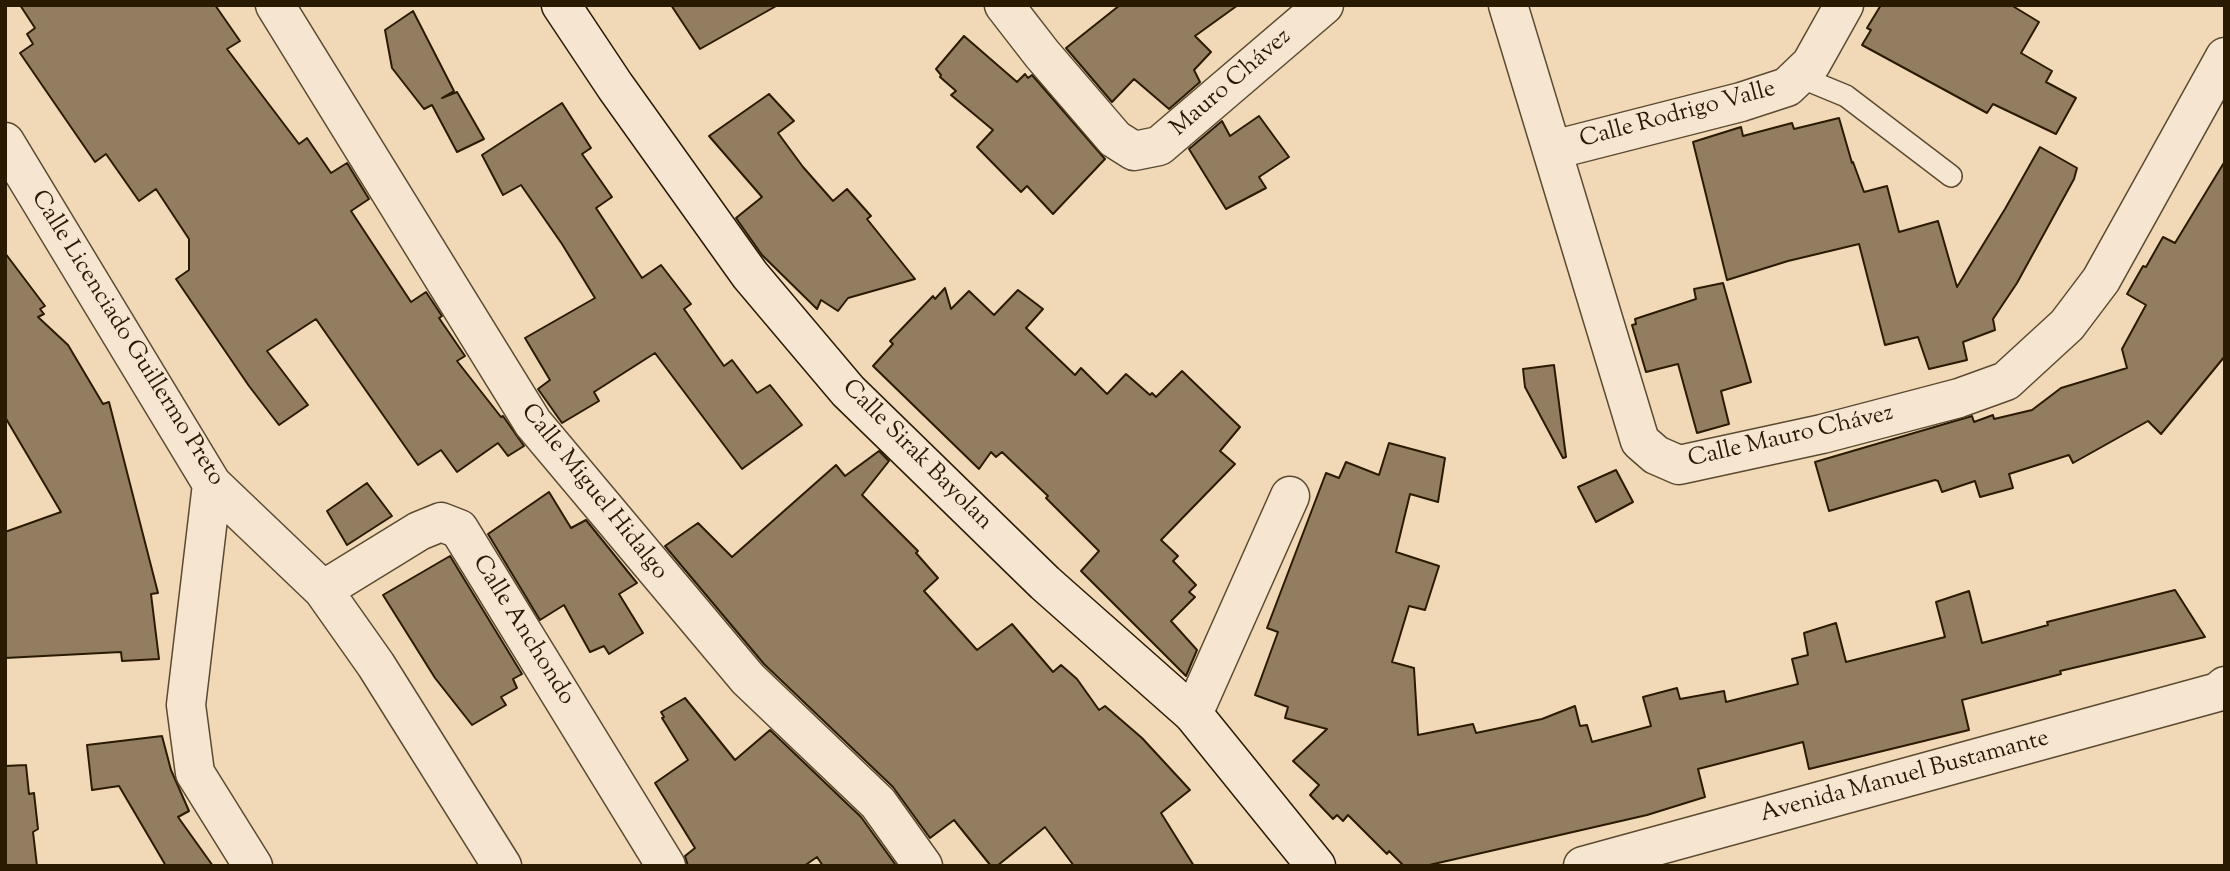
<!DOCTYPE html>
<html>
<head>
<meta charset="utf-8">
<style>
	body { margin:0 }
	#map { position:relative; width:2230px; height:871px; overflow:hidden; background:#f1d9b8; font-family:"Sorts Mill Goudy",serif }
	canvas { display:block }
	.frame { position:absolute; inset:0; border:7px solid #2b1a02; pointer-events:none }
</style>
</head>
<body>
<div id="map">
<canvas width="2230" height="871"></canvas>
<div class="frame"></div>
</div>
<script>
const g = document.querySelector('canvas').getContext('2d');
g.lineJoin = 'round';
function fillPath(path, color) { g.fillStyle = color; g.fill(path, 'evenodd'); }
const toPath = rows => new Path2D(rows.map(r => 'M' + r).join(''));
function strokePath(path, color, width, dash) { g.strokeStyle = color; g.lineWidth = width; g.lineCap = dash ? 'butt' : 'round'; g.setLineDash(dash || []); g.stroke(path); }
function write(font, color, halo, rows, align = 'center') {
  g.font = font + ' "Sorts Mill Goudy",serif'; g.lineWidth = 5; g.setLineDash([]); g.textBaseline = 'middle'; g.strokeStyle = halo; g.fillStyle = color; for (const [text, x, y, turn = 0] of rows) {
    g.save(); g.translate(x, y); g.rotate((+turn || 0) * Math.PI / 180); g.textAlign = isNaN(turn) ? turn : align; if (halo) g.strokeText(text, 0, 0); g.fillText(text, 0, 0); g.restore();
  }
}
const building = toPath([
	[20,5,215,5,240,41,227,49,299,144,307,138,331,173,347,163,369,199,351,211,411,302,426,292,442,316,439,318,465,356,457,361,501,417,503,416,524,446,508,456,498,443,457,472,441,450,418,465,316,319,267,351,308,405,279,425,249,386,176,279,189,270,189,239,156,189,139,201,106,154,95,162,20,53,33,44,27,34,35,28,20,5],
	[671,5,778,5,700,49,671,5],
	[1120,5,1238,5,1195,36,1211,52,1194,70,1200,82,1169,109,1134,79,1112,102,1066,48,1120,5],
	[1881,5,2011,5,2039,22,2021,53,2052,71,2046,82,2076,98,2056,134,1993,104,1987,113,1862,45,1871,30,1867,28,1881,5],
	[413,11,454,91,442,98,457,92,484,139,457,152,432,105,424,109,392,68,385,30,413,11],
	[964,36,1017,82,1025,74,1028,78,1032,75,1105,159,1053,214,1027,186,1021,192,977,147,993,130,951,95,956,91,940,77,941,75,936,69,964,36],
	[769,94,794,121,778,133,803,167,833,201,847,189,871,216,867,219,915,279,848,298,838,311,821,300,817,309,762,255,736,218,762,197,709,136,769,94],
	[562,103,591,148,582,154,612,197,596,208,642,278,661,265,691,304,684,309,724,366,732,360,757,393,770,385,802,425,742,469,655,353,594,392,599,401,562,423,538,389,550,380,525,338,595,298,562,244,521,185,503,195,482,155,562,103],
	[1259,116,1289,157,1259,177,1266,188,1226,209,1189,149,1222,121,1230,136,1259,116],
	[1839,118,1852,163,1853,162,1864,192,1887,186,1899,232,1938,221,1957,287,2005,209,2040,147,2077,168,2074,179,2017,283,1993,319,1995,330,1963,342,1967,360,1929,369,1918,337,1885,345,1859,244,1788,261,1727,280,1693,142,1741,127,1743,136,1792,123,1794,129,1839,118],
	[2225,161,2225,356,2161,434,2148,421,2073,463,2069,455,2009,474,2013,488,1980,497,1975,481,1942,492,1938,481,1935,480,1829,511,1815,462,1972,416,1974,422,1993,415,1994,419,2032,410,2061,388,2127,368,2122,349,2146,305,2127,294,2143,266,2146,267,2163,237,2175,243,2225,161],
	[5,253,45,306,40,309,44,314,38,317,68,345,103,404,109,402,158,593,151,594,159,659,122,661,121,652,5,658,5,532,61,512,5,417,5,253],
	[1723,283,1751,382,1721,391,1729,424,1697,433,1678,364,1646,372,1632,325,1636,324,1635,319,1696,299,1694,289,1723,283],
	[945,288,951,309,969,291,994,315,1018,290,1043,309,1026,328,1075,375,1081,368,1107,394,1126,374,1150,395,1152,393,1156,397,1182,371,1240,427,1220,451,1235,464,1161,540,1178,556,1173,561,1196,585,1189,592,1195,597,1171,621,1197,650,1186,676,1081,571,1099,551,1046,498,1048,496,1002,452,996,457,991,452,979,469,873,366,893,344,890,341,933,296,935,299,945,288],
	[1554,365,1566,457,1563,458,1525,387,1523,369,1554,365],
	[1389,443,1445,458,1438,502,1410,494,1396,552,1439,566,1425,610,1409,606,1392,662,1414,668,1418,735,1473,724,1476,733,1542,719,1575,706,1580,726,1587,725,1592,742,1651,726,1643,697,1677,688,1680,699,1724,691,1726,702,1798,684,1792,659,1808,655,1804,633,1836,623,1846,662,1945,637,1936,602,1969,591,1982,643,2048,625,2047,622,2175,590,2205,637,2060,671,2061,674,1962,700,1969,730,1809,769,1803,742,1698,769,1705,797,1647,815,1425,866,1404,866,1389,851,1387,854,1348,815,1343,821,1337,815,1333,819,1310,795,1319,785,1293,761,1327,729,1285,718,1288,707,1255,695,1278,632,1267,628,1326,473,1339,478,1346,462,1379,475,1389,443],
	[879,451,889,461,862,495,918,551,916,553,938,578,924,591,977,650,1012,624,1053,672,1061,665,1077,679,1099,710,1105,706,1142,738,1190,790,1161,813,1194,866,1074,866,1045,827,997,866,991,866,954,820,930,838,893,787,764,664,665,546,698,523,732,557,836,465,845,476,879,451],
	[1616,470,1633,502,1596,522,1578,487,1616,470],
	[367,483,392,516,347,545,327,511,367,483],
	[549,492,571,528,586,520,637,583,619,594,643,633,609,654,604,646,590,652,564,605,540,620,488,534,549,492],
	[450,556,522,674,513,679,517,688,501,697,506,705,472,725,435,678,383,595,450,556],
	[685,698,735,760,770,730,861,817,895,864,892,866,823,866,817,857,804,866,688,866,685,856,695,848,655,783,688,760,662,718,664,717,661,712,685,698],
	[162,736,171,770,189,811,178,817,213,866,166,866,119,786,92,790,87,745,162,736],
	[26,765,29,794,34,793,38,829,33,832,37,866,5,866,5,766,26,765]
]);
fillPath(building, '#927d61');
strokePath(building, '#2b1a02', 2);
const service = toPath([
	[1800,77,1846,96,1951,176]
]);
const minor = toPath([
	[275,5,533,423,748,679,878,803,923,866],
	[1004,5,1042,54,1115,139,1134,151,1159,146,1324,5],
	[1508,5,1640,441,1656,455,1679,465,1822,434,1959,398,2006,381,2067,325,2101,280,2225,57],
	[5,142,212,484,323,590,376,665,502,866],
	[1553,150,1741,102,1787,87,1811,64,1844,5],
	[212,484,186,705,195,773,253,866],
	[323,590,419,531,441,522,459,529,666,866],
	[1193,714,1290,496],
	[1583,866,2218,692,2225,686]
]);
const secondary = toPath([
	[561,5,615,86,750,275,848,391,1045,583,1193,714,1316,866]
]);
strokePath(service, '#5c4a30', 24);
strokePath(minor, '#5c4a30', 41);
strokePath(secondary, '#2b1a02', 41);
strokePath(service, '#f6e6d1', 21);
strokePath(minor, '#f6e6d1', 38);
strokePath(secondary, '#f6e6d1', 38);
write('24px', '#2b1a02', '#f6e6d1', [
	["Mauro Chávez",1232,84,-41],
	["Calle Rodrigo Valle",1678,116,-15],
	["Calle Licenciado Guillermo Preto",126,339,58],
	["Calle Mauro Chávez",1791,438,-13],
	["Calle Sirak Bayolan",916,456,45],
	["Calle Miguel Hidalgo",593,493,51],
	["Calle Anchondo",522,631,58],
	["Avenida Manuel Bustamante",1905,778,-15]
]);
</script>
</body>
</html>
